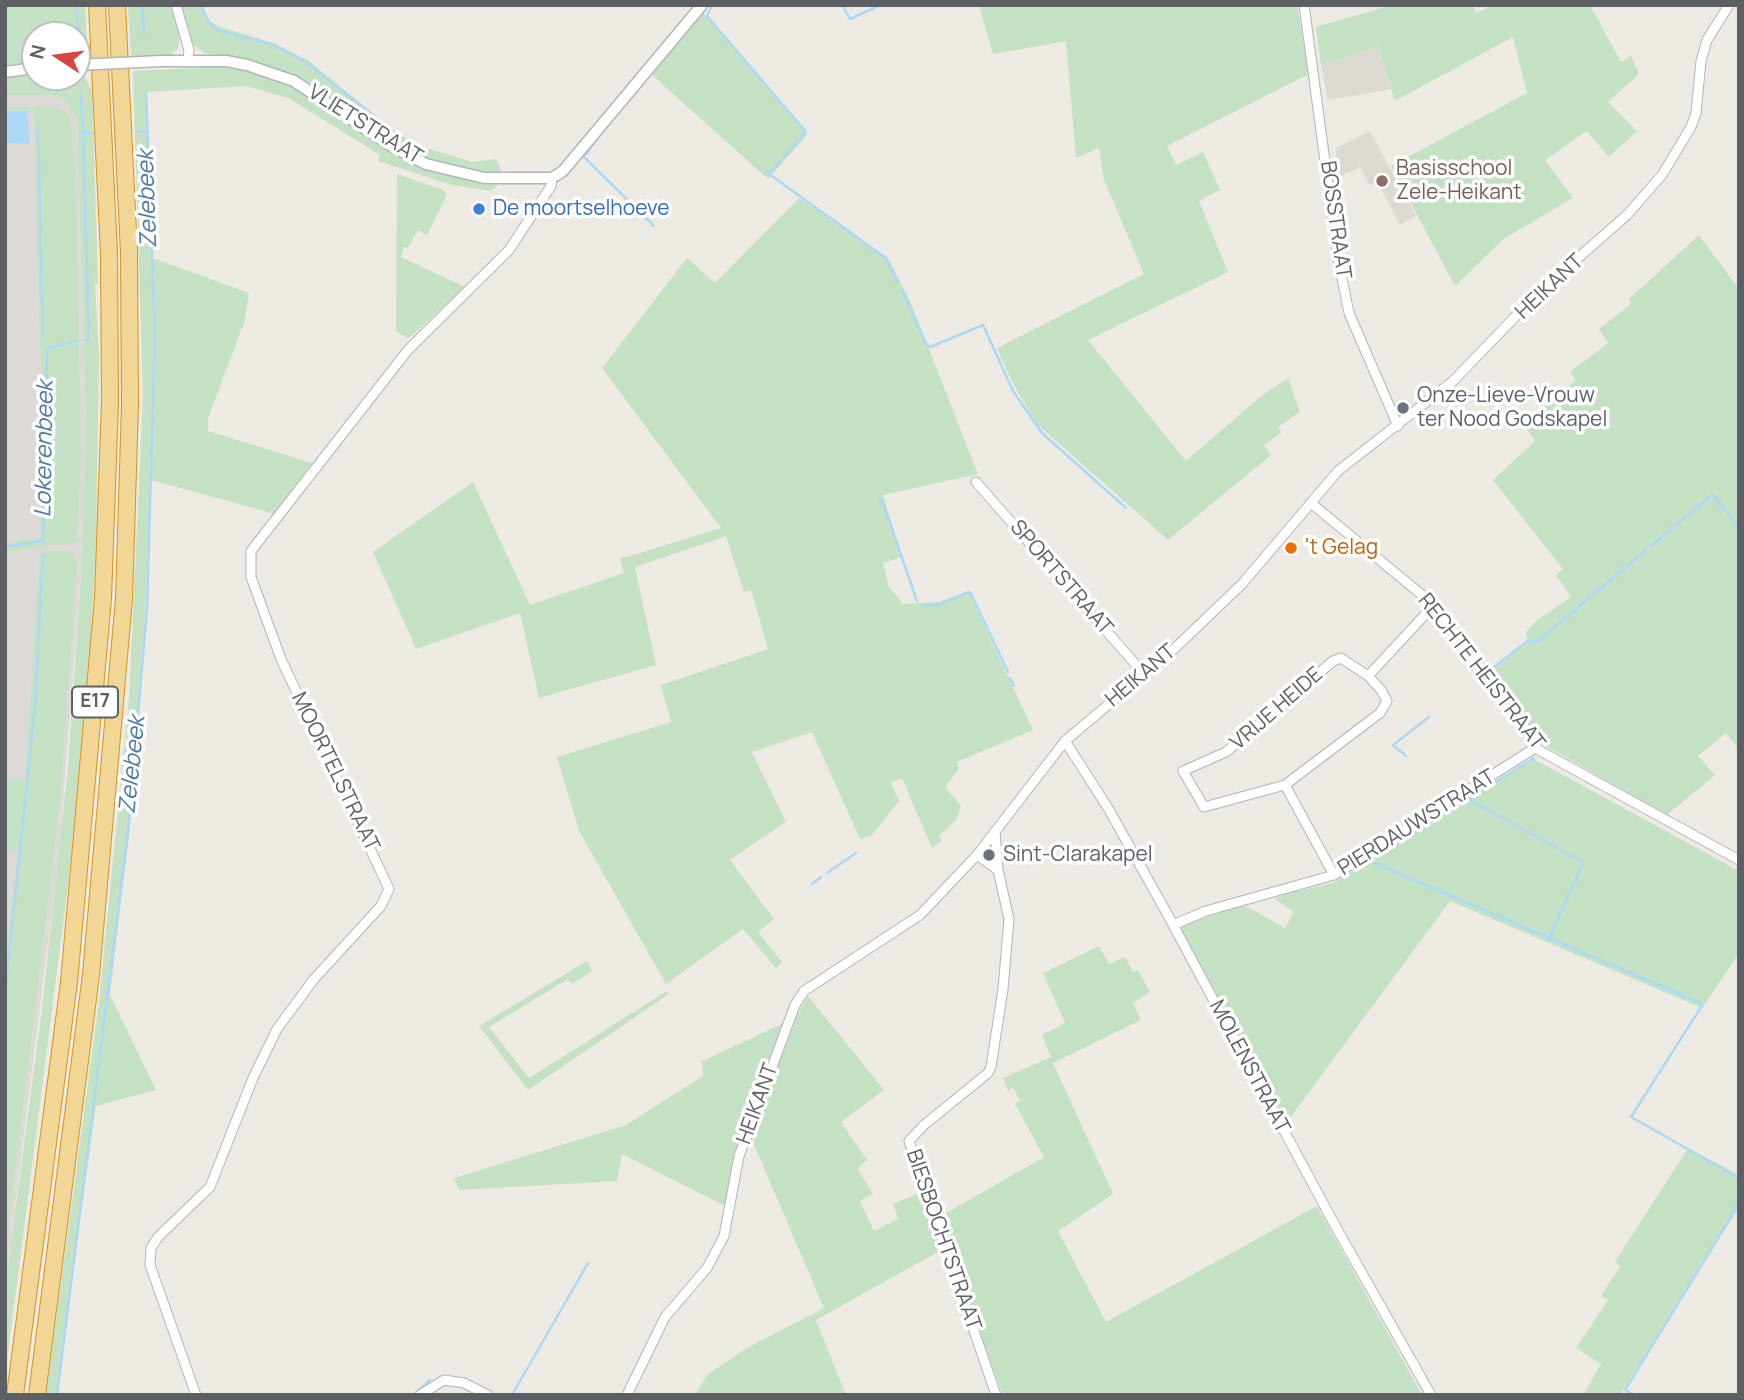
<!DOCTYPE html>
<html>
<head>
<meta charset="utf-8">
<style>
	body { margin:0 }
	#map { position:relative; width:1744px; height:1400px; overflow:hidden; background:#edeae4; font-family:Manrope,sans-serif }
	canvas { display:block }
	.frame { position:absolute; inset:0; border:7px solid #5c5f63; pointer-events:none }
	.north { position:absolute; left:21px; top:21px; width:70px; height:70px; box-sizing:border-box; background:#fff; border:2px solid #bebfc1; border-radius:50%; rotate:283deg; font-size:19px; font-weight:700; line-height:28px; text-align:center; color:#5c5f63 }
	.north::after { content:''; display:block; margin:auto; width:24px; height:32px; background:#d64641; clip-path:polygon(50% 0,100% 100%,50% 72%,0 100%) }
</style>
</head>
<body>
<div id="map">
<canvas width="1744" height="1400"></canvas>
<div class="frame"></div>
<div class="north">N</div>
</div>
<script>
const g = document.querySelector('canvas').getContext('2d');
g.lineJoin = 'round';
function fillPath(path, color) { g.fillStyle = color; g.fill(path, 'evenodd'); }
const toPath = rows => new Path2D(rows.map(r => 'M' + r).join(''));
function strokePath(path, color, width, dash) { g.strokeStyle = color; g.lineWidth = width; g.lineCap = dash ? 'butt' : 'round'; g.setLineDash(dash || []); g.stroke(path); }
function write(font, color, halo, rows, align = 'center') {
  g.font = font + ' Manrope,sans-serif'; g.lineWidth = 7; g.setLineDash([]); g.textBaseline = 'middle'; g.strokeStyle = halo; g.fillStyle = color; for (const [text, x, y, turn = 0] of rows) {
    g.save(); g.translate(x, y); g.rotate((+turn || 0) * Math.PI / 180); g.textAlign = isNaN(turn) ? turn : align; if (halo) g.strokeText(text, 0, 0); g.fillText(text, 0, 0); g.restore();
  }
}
fillPath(toPath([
	[5,95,52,95,68,103,77,119,86,428,82,559,59,854,5,1287]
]), '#dcd9d6');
fillPath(toPath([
	[1378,46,1391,89,1328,100,1321,65],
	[1370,131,1416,216,1400,225,1379,185,1369,184,1360,167,1337,178,1336,148]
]), '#dcd9d2');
fillPath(toPath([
	[5,5,85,5,88,61,77,61,77,35,35,35,35,62,5,65],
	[128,5,174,5,180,36,178,48,171,55,131,60],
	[179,5,201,5,207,19,218,26,276,44,309,61,391,128,417,145,472,162,496,159,501,170,498,174,477,172,426,158,376,131,327,96,284,72,250,61,205,53,191,43],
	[979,5,1297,5,1309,74,1167,146,1176,165,1203,152,1220,190,1199,201,1228,272,1088,340,1186,461,1260,397,1288,378,1300,412,1278,427,1281,433,1264,445,1271,455,1168,540,1037,424,1012,382,997,348,1144,274,1104,180,1099,148,1076,158,1066,41,993,54],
	[1392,5,1473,5,1476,13,1493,5,1590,5,1621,62,1631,56,1639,74,1608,102,1637,131,1609,157,1587,131,1545,160,1573,198,1505,238,1455,286,1391,166,1527,93,1513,37,1395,101,1378,46,1321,65,1316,27],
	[703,13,807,135,768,179,652,75],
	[216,67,241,70,293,87,418,166,459,178,495,182,497,186,491,191,452,185,378,161,380,155,290,99,247,86,146,92,153,258,249,293,244,323,208,418,208,431,312,463,275,514,151,480,143,656,130,828,110,995,156,1090,96,1106,56,1395,46,1395,99,1001,129,699,143,396,133,71],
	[77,71,82,72,92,90,98,283,95,285,99,353,96,543,89,670,68,885,5,1377,5,1287,42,1009,68,765,82,559,86,428,77,119,68,103,52,95,5,95,5,75,35,72,35,77,77,77],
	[5,107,55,107,65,111,71,122,76,193,81,454,77,542,5,552,5,543,40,538,44,393,40,347,34,110,5,111],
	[397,174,443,190,447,194,427,235,418,230,408,248,404,247,401,257,465,287,409,338,396,332],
	[799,198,888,258,910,301,978,474,883,495,902,557,883,563,889,587,903,604,939,602,968,591,1033,730,957,762,959,769,945,787,961,806,956,820,939,836,942,841,932,848,902,778,891,783,899,801,871,836,860,839,812,732,752,752,786,822,730,860,774,919,758,932,782,962,776,968,743,929,666,984,579,831,557,757,671,722,661,685,768,649,751,590,744,592,726,536,635,567,656,665,539,698,520,613,416,649,373,552,473,482,530,605,624,573,620,559,721,528,602,368,687,258,715,283],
	[1699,235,1739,289,1739,750,1726,733,1698,756,1715,775,1667,815,1544,745,1492,671,1528,642,1526,632,1536,621,1571,597,1556,575,1563,569,1493,480,1535,441,1523,424,1576,380,1570,372,1608,343,1599,329,1631,304,1629,299],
	[67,550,75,556,77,563,60,803,5,1256,5,963,18,852,5,850,5,778,25,779,40,553,5,556],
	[1532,758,1739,871,1739,953,1702,1008,1450,901,1287,1122,1181,933,1183,925,1242,904,1285,928,1294,912,1275,899,1284,894,1333,883],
	[1099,946,1109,964,1125,957,1133,972,1138,970,1150,992,1133,1003,1141,1020,1053,1063,1113,1194,1058,1231,1106,1322,1317,1206,1422,1395,1003,1395,947,1247,816,1320,846,1395,695,1395,707,1375,745,1349,824,1308,751,1138,797,1016,808,996,884,1090,841,1122,867,1160,857,1168,873,1194,860,1201,874,1231,898,1219,893,1204,919,1193,911,1167,922,1162,943,1215,1044,1157,1015,1104,1020,1100,1013,1088,1008,1091,1003,1078,1051,1057,1042,1035,1065,1023,1043,973],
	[587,961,592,971,572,984,568,979,489,1027,529,1078,667,991,669,994,528,1090,479,1026],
	[782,1024,734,1158,725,1206,622,1154,617,1181,459,1190,454,1178,626,1125,703,1076,702,1061],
	[1688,1148,1739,1175,1739,1203,1620,1395,1583,1395,1601,1364,1576,1348,1608,1300,1601,1296,1620,1266,1615,1262]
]), '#c4e2c3');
fillPath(toPath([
	[27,111,30,144,5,143,5,112]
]), '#abd8f6');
strokePath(toPath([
	[76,5,79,36],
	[142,5,144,32],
	[201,5,210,24,220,31,270,44,306,62,400,137],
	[712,5,707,16,806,132,769,174,886,258,897,281],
	[842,5,850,19,880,5],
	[81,95,83,133],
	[38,128,43,335],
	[136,132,146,131],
	[599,136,584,157,654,226],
	[902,290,926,344,930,347,983,325,1013,391,1042,433,1126,508],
	[85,340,89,339,83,133,94,133],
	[879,500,882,500,917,601],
	[1651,546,1713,494,1739,529],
	[5,547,43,541,47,349,76,341],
	[921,607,936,605,970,592,1008,672],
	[1489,671,1529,640,1537,642,1646,550],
	[1010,678,1014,686],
	[1406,756,1393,745,1429,717],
	[1534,758,1370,861,1703,1004,1631,1117,1739,1178],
	[1468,799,1581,861],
	[827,873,856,853],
	[812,884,821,877],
	[1549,939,1583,863],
	[5,993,35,706,43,555],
	[57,1395,128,831,147,609,155,333,146,91],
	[414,1395,430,1380],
	[512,1395,588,1263],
	[1635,1395,1625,1390,1739,1204]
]), '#abd8f6', 2.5);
const minor = toPath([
	[176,5,189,50,188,59],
	[1304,5,1338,258,1349,313,1398,426],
	[976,482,1144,674],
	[1311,503,1434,605,1536,743,1535,748,1739,860],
	[1341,658,1368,676,1381,690,1387,701,1380,713,1285,785,1204,807,1183,771,1226,752,1333,661,1341,658],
	[1368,676,1434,605],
	[1065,741,1108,808,1165,910,1337,1229,1431,1395],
	[1285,785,1334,875],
	[995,831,998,870],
	[977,855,998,870,1009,919,1003,989,991,1067,988,1073,924,1125,909,1141,996,1395],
	[1173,925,1206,911,1334,875,1535,748],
	[196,1395,150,1265,151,1248,158,1237,210,1187,253,1078,277,1029,314,979,381,906,389,889,281,659,251,577,251,551,408,350,509,250,551,186,552,178],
	[420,1395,444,1380,464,1383,488,1395],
	[627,1395,665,1317,707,1268,724,1236,739,1156,795,1005,804,991,920,915,977,855,1065,741,1172,651,1242,584,1338,471,1453,381,1539,292,1627,215,1662,175,1691,127,1696,113,1701,61,1707,40,1729,5]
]);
const tertiary = toPath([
	[162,61,226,61,247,65,294,81,393,147,426,164,484,178,552,178,563,171,702,5],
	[5,72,35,68]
]);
const motorway = toPath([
	[15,1395,69,982,103,598,110,402,109,254,97,5],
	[37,1395,91,975,124,599,130,404,129,253,117,5]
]);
strokePath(minor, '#b1b4b8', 11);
strokePath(tertiary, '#b1b4b8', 13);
strokePath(motorway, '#d89418', 18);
strokePath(minor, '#fff', 9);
strokePath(tertiary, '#fff', 10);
strokePath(motorway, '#f1d696', 16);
const tertiaryBridge = toPath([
	[77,65,162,61]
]);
strokePath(tertiaryBridge, '#b1b4b8', 13, []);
strokePath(tertiaryBridge, '#fff', 10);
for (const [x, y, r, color] of [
	[1382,181,7,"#8d6e63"],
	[479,209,7,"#3f7fe0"],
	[1403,408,7,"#6b7280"],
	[1291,548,7,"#e8710a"],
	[989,855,7,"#6b7280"]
]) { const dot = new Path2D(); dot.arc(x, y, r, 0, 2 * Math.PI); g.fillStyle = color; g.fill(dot); strokePath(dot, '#fff', 2.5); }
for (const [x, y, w] of [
	[95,702,46]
]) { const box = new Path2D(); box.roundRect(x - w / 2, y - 15.5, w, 31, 5); g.fillStyle = '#fff'; g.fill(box); strokePath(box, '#5c5f63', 2); }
write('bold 19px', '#5c5f63', null, [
	["E17",95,702]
]);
write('21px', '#5c5f63', '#fff', [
	["VLIETSTRAAT",365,125,32],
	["BOSSTRAAT",1335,220,82],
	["HEIKANT",1550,287,-43],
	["SPORTSTRAAT",1061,578,49],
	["RECHTE HEISTRAAT",1481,672,52],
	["HEIKANT",1141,676,-40],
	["VRIJE HEIDE",1277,709,-41],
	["MOORTELSTRAAT",335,772,64],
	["PIERDAUWSTRAAT",1417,823,-32],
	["MOLENSTRAAT",1249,1067,62],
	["HEIKANT",758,1104,-70],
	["BIESBOCHTSTRAAT",943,1240,71]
]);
write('21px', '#785e54', '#fff', [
	["Basisschool",1396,169],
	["Zele-Heikant",1396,193]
], 'left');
write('21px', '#366cbe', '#fff', [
	["De moortselhoeve",493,209]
], 'left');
write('21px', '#5b616d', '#fff', [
	["Onze-Lieve-Vrouw",1417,396],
	["ter Nood Godskapel",1417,420],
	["Sint-Clarakapel",1003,855]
], 'left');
write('21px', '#c56008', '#fff', [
	["'t Gelag",1305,548]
], 'left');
write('italic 23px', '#4b7aa6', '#fff', [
	["Zelebeek",148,199,-92],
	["Lokerenbeek",45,449,-89],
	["Zelebeek",133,765,-84]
]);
</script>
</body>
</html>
